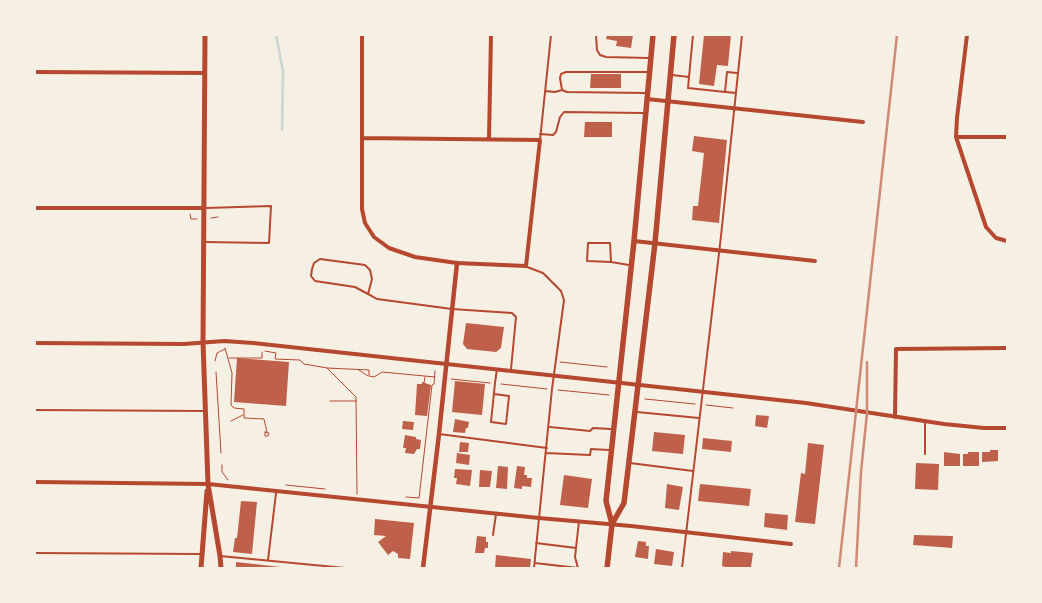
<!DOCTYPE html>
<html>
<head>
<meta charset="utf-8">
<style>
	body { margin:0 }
	#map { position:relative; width:1042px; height:603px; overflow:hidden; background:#f6efe4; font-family:"Public Sans",sans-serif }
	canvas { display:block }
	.frame { position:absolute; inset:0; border:36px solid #f6efe4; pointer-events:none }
</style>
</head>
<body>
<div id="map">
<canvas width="1042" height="603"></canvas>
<div class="frame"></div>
</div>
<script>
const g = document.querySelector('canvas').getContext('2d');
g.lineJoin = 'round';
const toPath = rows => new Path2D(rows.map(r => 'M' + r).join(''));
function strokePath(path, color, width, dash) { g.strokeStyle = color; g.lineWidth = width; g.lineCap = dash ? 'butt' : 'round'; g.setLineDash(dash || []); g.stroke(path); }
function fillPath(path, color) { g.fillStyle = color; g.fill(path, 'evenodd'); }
strokePath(toPath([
	[276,35,283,71,282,129]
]), '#c9d6d2', 2.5);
fillPath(toPath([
	[607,35,633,35,631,48,616,46,617,41,606,39],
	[704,35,731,35,728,66,717,65,714,86,699,84],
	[591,74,621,74,621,88,590,88],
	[585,122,612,122,612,137,584,137],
	[694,136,727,140,719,223,692,220,693,206,698,206,704,153,692,151],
	[466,323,504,327,501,348,496,352,467,349,463,344],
	[237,358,289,362,286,406,234,402],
	[455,381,485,384,482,415,452,412],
	[422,382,431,385,427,416,415,415,417,384,422,384],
	[756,415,769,416,767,428,755,426],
	[455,419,469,422,468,428,466,428,465,433,453,432],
	[403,421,414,422,413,430,402,429],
	[654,432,685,435,683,454,652,451],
	[405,435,416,437,416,439,421,440,420,449,417,449,414,454,405,453,406,448,403,448],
	[703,438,732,441,731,452,702,449],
	[460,442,469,443,468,452,459,452],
	[808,443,824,445,815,524,795,522,801,473,805,474],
	[990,450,998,450,998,461,982,462,982,452,990,452],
	[944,452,960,454,960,466,944,466],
	[968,452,979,452,979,466,963,466,963,454,968,454],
	[457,453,470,455,469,465,456,463],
	[916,463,939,464,938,490,915,489],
	[498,466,508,467,507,489,496,488],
	[517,466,525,467,524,475,527,475,527,478,532,478,531,487,522,486,522,489,514,488],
	[455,469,472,470,470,486,456,484,457,478,454,478],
	[480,470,492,471,490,487,479,487],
	[564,475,592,479,588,508,560,505],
	[667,484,683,487,679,510,665,508],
	[700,484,751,489,749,506,698,501],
	[241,501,257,502,252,554,233,552,235,538,237,538],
	[765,513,788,515,787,530,764,527],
	[375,519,414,523,410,559,398,558,398,554,393,551,388,555,378,542,386,536,374,535],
	[914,535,953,536,952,548,913,545],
	[477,536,486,537,486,542,488,542,488,548,485,548,484,553,475,553],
	[638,541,646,542,646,546,649,546,648,559,635,557],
	[656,549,674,552,672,566,654,564],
	[731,551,753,553,751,567,729,568,722,566,723,552,731,553],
	[496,555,531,559,530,568,495,568],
	[236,562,281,567,281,568,236,568]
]), '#bf614a');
strokePath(toPath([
	[190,214,191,219,197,219],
	[211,218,218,217],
	[225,348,232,373,231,405,234,408,244,409,244,418,264,419,267,432],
	[265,351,276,353,275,359,300,360,304,364,327,368,369,370,369,376,374,377,382,372,435,377],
	[229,358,262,358,262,352],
	[215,361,217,353,225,349],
	[560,362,607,367],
	[327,368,356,397,357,494],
	[359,370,368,376],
	[216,372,221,453],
	[451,379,490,383],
	[424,383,425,377],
	[501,384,547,389],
	[558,390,609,395],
	[645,399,695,404],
	[330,401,356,401],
	[706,405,733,408],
	[231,421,243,415],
	[265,432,269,433,268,436,265,436,265,432],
	[222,465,222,472,228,480],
	[286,485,325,489],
	[406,497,419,498,432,385,434,384,435,371]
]), '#b5482f', 1);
strokePath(toPath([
	[596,35,597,50,600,55,606,57,649,58],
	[672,75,689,77,688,88,725,92,727,72,737,73],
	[689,77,693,35],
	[545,91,555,92,562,90],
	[726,92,736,93],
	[646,93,567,92,562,90,560,78,561,74,566,72,647,72],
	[540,134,553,135,556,132,560,117,564,112,643,113],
	[540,140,551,35],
	[205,242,269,243,271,206,206,208],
	[611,262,610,243,588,243,587,261,611,262,629,265],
	[527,267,543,273,561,291,564,300,552,389,534,568],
	[368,294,372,279,370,270,365,265,320,259,314,263,312,269,311,276,315,281,355,287,368,294,377,299,452,309,512,313,516,317,511,369],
	[494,394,509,396,506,424,491,422,495,383,497,369],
	[35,410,205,411],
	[637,412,699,418],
	[550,427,590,431,593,428,611,429],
	[439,434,547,448],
	[546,453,590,455,591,449,609,450],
	[925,454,925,421],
	[630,463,693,471],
	[493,535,496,514],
	[536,543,576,548],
	[35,553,201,554],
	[220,556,345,568],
	[268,560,276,493],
	[535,563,578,568],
	[578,568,575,557,579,521],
	[682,568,721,236,742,35]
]), '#b5482f', 2);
strokePath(toPath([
	[362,35,362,209,365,223,374,237,389,248,415,257,457,263,526,266,540,140,362,138],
	[967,35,957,118,956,137,986,227,996,238,1007,241],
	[35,72,205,73],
	[647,99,863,122],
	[956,137,1007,137],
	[489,139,491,35],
	[35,208,204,208],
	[634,241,815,261],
	[35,343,184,344,224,341,253,343,806,403,944,424,984,428,1007,428],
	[895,417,896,349,1007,348],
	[35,482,208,484,539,518,631,526,791,544]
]), '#b5482f', 4);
strokePath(toPath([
	[423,568,439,434,457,263]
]), '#b5482f', 4.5);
strokePath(toPath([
	[205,35,203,342,208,484,220,556,221,568],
	[201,568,207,491]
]), '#b5482f', 5);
strokePath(toPath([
	[612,524,624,503,655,243,674,35],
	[607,568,612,524,606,501,634,241,653,35]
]), '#b5482f', 5.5);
strokePath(toPath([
	[839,568,897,35],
	[856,568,861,472,867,413,867,362]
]), '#cf8b77', 2.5);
</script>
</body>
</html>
